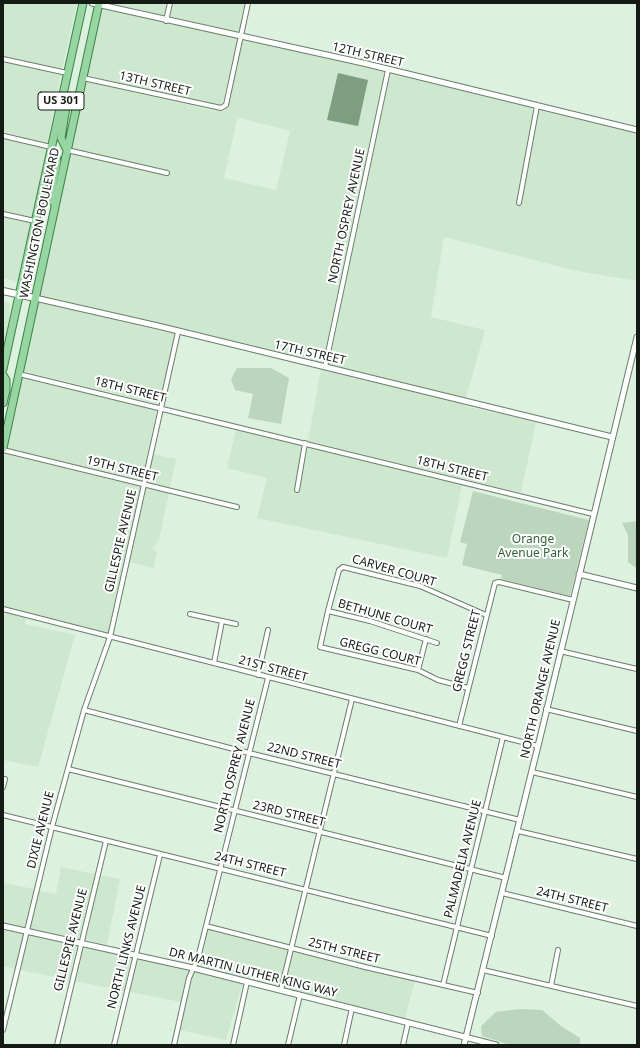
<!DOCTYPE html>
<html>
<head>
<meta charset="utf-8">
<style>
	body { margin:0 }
	#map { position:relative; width:640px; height:1048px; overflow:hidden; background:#dcf1de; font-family:"Noto Sans",sans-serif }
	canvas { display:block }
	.frame { position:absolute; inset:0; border:4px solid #141b14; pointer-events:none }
</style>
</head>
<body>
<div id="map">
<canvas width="640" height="1048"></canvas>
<div class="frame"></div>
</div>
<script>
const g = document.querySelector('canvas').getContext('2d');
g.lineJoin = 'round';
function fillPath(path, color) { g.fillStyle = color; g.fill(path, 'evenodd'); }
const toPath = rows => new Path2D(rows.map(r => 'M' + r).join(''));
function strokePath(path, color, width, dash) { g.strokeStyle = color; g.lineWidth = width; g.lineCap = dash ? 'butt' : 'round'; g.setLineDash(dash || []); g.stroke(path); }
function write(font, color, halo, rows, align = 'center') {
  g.font = font + ' "Noto Sans",sans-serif'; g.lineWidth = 4; g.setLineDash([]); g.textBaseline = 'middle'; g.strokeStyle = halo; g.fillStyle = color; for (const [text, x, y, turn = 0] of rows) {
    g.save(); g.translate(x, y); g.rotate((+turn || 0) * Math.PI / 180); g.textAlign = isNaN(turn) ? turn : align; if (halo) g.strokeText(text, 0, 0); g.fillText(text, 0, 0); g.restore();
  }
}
fillPath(toPath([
	[3,3,77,3,62,69,3,56],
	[105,3,167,3,164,17],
	[173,3,245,3,239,33,170,18],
	[100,8,238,38,222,105,215,105,86,75],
	[243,39,385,72,323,364,39,296,69,153,169,176,170,171,70,148,85,81,214,111,224,111,228,105],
	[240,118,290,131,276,190,224,178,237,120],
	[3,62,61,75,47,143,3,132],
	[390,73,534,108,516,205,521,206,539,110,637,133,637,281,577,271,444,237,431,317,485,330,466,398,328,365],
	[3,138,46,149,32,218,3,211],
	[3,217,31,223,19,282,3,278],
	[37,301,175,334,159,404,23,371],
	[3,302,10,303,9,326,3,354],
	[321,369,464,404,464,406,536,422,521,493,308,441],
	[21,378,157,410,142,481,7,448],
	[236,429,303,445,294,492,299,493,308,447,488,491,462,486,447,558,257,518,267,478,227,468],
	[5,454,141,487,108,634,3,606,3,464],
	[153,454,176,459,170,488,147,483],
	[146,488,169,493,159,540,152,549,157,552,154,568,129,562],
	[3,612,26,618,25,624,75,635,38,767,3,760],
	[61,867,95,874,79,938,30,929,39,891,56,894],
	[100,875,120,879,107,945,84,939],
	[3,883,34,889,25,928,3,923],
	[3,929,24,934,15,969,3,966],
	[207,929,288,950,279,987,197,966],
	[29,935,77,944,69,980,20,970],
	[82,945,132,956,124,991,74,981],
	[293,951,415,981,405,1018,284,988],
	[138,958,189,970,181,1002,130,992],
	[194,971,244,984,242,985,226,1040,180,1030]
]), '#cde8cf');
fillPath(toPath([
	[237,368,271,368,289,378,281,424,248,418,253,394,235,390,231,379],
	[473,491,589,520,570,596,501,579,502,575,462,565,467,544,460,542],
	[637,521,637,568,636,568,628,562,628,535,622,523],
	[520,1009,542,1010,561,1026,580,1038,580,1045,510,1045,482,1036,481,1026,496,1012]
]), '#bcd6be');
fillPath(toPath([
	[338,73,368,80,358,126,327,120]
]), '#7e9e81');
const minor = toPath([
	[166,21,170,3],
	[3,59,67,73],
	[83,78,221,108,226,105,248,3],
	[4,136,51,147],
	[67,150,167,173],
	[519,203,537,106],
	[3,214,35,221],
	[325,367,388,70],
	[19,374,593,514],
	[3,450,237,507],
	[297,490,305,443],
	[3,609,538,746],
	[328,611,370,621,437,643],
	[190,614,236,624],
	[560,651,637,669],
	[214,663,222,621],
	[418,670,426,639],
	[258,675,268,630],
	[468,688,438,680,418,670,320,647,328,611,339,570,343,567,420,586,486,615],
	[546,709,637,731],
	[84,710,249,753,520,820],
	[459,726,495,583,499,582,573,600],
	[68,769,506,878],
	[532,772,637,797],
	[3,787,5,779],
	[3,815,492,936],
	[518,831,637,859],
	[502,893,637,926],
	[206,926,365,967,478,993],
	[483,970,637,1006],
	[443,985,503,737],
	[551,986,558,950],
	[281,990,352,699],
	[3,1030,52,827,84,710,110,637,178,332],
	[57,1045,106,841],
	[114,1045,160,855],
	[174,1045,189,978,198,958,268,678],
	[233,1045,247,982],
	[288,1045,300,995],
	[344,1045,352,1008],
	[403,1045,408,1023]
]);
const tertiary = toPath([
	[92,3,363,63,637,130],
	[35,298,158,326,612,437],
	[579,574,637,588],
	[3,926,193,968,496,1045],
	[464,1045,538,746,637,337]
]);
const secondary = toPath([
	[3,291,35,298]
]);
const primary = toPath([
	[62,95,66,107,61,138,67,150],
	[51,147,55,153,57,161,50,198,55,204],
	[3,369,83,3],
	[3,375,6,380,6,390,3,403],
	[3,448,99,3]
]);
strokePath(minor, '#6a7d6c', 6);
strokePath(tertiary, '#6a7d6c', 7);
strokePath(secondary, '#6a7d6c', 8);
strokePath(primary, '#3c8248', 9);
strokePath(minor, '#fff', 4);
strokePath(tertiary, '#fff', 5);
strokePath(secondary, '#fff', 6);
strokePath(primary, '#97d6a2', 7);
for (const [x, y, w] of [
	[61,101,46]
]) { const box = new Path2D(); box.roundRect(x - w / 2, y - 9, w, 18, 3); g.fillStyle = '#fff'; g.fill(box); strokePath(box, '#141b14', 1); }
write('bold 11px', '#141b14', null, [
	["US 301",61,101]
]);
write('12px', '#141b14', '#fff', [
	["12TH STREET",368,55,13],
	["13TH STREET",155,84,13],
	["NORTH OSPREY AVENUE",347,216,-78],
	["WASHINGTON BOULEVARD",40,223,-78],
	["17TH STREET",310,353,13],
	["18TH STREET",130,390,14],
	["19TH STREET",122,469,14],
	["18TH STREET",452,469,14],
	["GILLESPIE AVENUE",121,541,-77],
	["CARVER COURT",394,571,16],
	["BETHUNE COURT",385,617,16],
	["GREGG STREET",467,651,-76],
	["GREGG COURT",380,652,14],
	["21ST STREET",273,669,15],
	["NORTH ORANGE AVENUE",541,689,-77],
	["22ND STREET",304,756,14],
	["NORTH OSPREY AVENUE",235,766,-76],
	["23RD STREET",289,814,14],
	["DIXIE AVENUE",41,830,-76],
	["PALMADELIA AVENUE",463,859,-76],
	["24TH STREET",250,865,14],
	["24TH STREET",572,900,14],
	["GILLESPIE AVENUE",71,940,-76],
	["NORTH LINKS AVENUE",127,947,-76],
	["25TH STREET",344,951,14],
	["DR MARTIN LUTHER KING WAY",253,973,14]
]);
write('12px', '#33643a', '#fff', [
	["Orange",533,540],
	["Avenue Park",533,554]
]);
</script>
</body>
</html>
